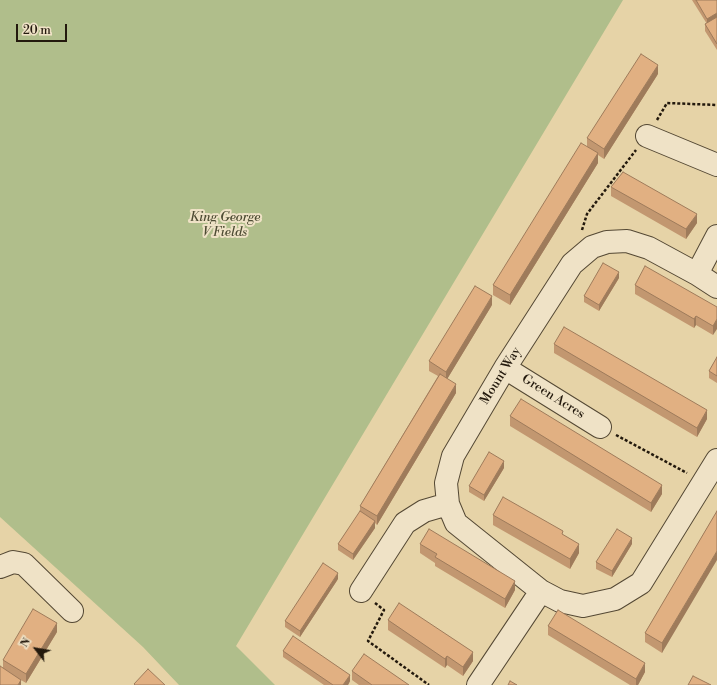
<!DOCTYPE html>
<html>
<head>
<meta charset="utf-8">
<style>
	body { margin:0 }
	#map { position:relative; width:717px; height:685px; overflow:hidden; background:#e6d3a7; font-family:"Libre Bodoni",serif }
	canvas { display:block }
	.north { position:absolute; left:16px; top:629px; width:40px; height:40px; -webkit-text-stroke:3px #efe2c6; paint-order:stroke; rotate:301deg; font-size:11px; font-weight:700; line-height:16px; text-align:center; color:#23190d }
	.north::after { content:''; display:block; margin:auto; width:14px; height:18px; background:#23190d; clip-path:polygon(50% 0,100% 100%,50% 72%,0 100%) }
	.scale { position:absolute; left:16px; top:24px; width:51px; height:18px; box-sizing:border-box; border:2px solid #23190d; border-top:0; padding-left:5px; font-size:12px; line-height:14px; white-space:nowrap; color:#23190d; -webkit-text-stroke:3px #efe2c6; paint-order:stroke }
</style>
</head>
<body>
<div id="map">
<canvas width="717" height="685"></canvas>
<div class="north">N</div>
<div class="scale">20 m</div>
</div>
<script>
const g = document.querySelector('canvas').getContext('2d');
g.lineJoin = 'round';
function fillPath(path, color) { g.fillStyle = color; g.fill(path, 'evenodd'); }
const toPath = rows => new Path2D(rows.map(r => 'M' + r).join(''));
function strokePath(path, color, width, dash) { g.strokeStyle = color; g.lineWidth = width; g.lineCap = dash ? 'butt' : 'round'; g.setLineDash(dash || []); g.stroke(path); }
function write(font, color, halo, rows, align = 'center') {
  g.font = font + ' "Libre Bodoni",serif'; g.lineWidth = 4; g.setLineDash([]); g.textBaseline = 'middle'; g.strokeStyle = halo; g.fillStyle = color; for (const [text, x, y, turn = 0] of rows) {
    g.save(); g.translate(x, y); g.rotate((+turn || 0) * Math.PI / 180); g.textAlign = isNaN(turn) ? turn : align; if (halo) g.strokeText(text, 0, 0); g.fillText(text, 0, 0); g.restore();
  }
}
fillPath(toPath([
	[0,0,623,0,236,646,275,685,179,685,143,647,0,517]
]), '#b0be8b');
const minor = toPath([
	[647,136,717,165],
	[697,274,717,236],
	[717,287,697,274,649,248,627,241,607,242,592,247,572,264,505,368,453,456,446,483,448,504,456,523,541,591,560,601,583,606,615,599,641,583,717,460],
	[505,368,600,427],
	[0,567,13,562,24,564,72,611],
	[361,591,405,523,424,511,448,504],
	[478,685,541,591]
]);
strokePath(minor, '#544834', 24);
strokePath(toPath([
	[657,120,667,103,717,105],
	[582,230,587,214,636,150],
	[616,435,687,473],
	[375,603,384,610,368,641,429,685]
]), '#23190d', 2.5, [3, 2]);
strokePath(minor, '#efe2c6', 22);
fillPath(toPath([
	[692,0,717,0,717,50,705,31,705,24,707,24],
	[658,74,604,159,598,155,598,163,510,305,493,295,493,285,587,147,587,138],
	[611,187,697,223,686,239,611,196],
	[619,278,599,311,584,302,584,296],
	[635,285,717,307,713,335,696,325,694,328,635,294],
	[492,305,447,379,456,393,377,525,375,523,375,528,353,560,338,550,338,544,360,512,360,506,438,376,429,371,429,361],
	[554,344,707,419,697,437,554,353],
	[717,357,717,383,709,378,709,371],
	[510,416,662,494,651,512,510,426],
	[504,468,484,501,469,492,469,486],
	[717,511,662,653,645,642,645,633],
	[493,515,563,535,579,553,570,569,493,525],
	[420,544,515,590,505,608,435,566,435,563,420,553],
	[632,544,612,577,596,569,596,562],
	[338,579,300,637,285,627,285,621],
	[388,620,473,661,463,676,447,665,445,668,388,630],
	[548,626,645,672,638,685,630,685,548,635],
	[57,632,26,683,21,680,21,685,3,668,3,660],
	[283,651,350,681,348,685,324,685,283,657],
	[352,671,409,685,359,685,352,680]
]), '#c29770');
fillPath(toPath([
	[717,13,717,19,707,25,707,19],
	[658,65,658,74,604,159,604,149],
	[598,153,598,163,510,305,510,295],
	[697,214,697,223,686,239,686,229],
	[619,272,619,278,599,311,599,305],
	[492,296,492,305,446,381,446,372],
	[696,316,696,325,694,328,694,319],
	[717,319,717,329,713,335,713,326],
	[456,384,456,393,377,525,377,516],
	[707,410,707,419,697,437,697,428],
	[504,461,504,468,484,501,484,495],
	[662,485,662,494,651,512,651,503],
	[375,521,375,528,353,560,353,554],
	[632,538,632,544,612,577,612,571],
	[579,544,579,553,570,569,570,559],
	[717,551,717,560,662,653,662,643],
	[338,573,338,579,300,637,300,631],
	[515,581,515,590,505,608,505,599],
	[57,623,57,632,26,683,26,674],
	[473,652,473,661,463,676,463,667],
	[447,656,447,665,445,668,445,659],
	[645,663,645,672,638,685,636,685,636,679],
	[350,675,350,681,348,685,343,685],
	[21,680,21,685,18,685]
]), '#9e7b5b');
const building = toPath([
	[696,0,717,0,717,13,707,19,696,0],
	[717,17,717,44,705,24,717,17],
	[641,54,658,65,604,149,587,138,641,54],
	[581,143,598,153,510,295,493,285,581,143],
	[623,172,697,214,686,229,611,187,623,172],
	[603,263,619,272,599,305,584,296,603,263],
	[645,266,717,307,717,319,713,326,696,316,694,319,635,285,645,266],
	[475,286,492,296,446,372,429,361,475,286],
	[564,327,707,410,697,428,554,344,564,327],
	[717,357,717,376,709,371,717,357],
	[440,374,456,384,377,516,360,506,440,374],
	[521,399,662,485,651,503,510,416,521,399],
	[489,452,504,461,484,495,469,486,489,452],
	[503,497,563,531,562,534,579,544,570,559,493,515,503,497],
	[360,511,375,521,353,554,338,544,360,511],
	[717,511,717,551,662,643,645,633,717,511],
	[429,529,515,581,505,599,435,557,437,554,420,544,429,529],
	[617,529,632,538,612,571,596,562,617,529],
	[323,563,338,573,300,631,285,621,323,563],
	[399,603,473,652,463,667,447,656,445,659,388,620,399,603],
	[33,609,57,623,26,674,3,660,33,609],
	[558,610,645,663,636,679,548,626,558,610],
	[293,636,350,675,343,685,333,685,283,651,293,636],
	[364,654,409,685,372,685,352,671,364,654],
	[0,666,21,680,18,685,0,685,0,666],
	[148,669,165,685,135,685,134,684,148,669],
	[693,676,711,685,688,685,693,676],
	[510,681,517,685,508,685,510,681]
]);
fillPath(building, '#e1b082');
strokePath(building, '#9e7b5b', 1);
write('italic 13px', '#4d4b33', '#efe2c6', [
	["King George",225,218],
	["V Fields",225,233]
]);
write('13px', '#23190d', '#efe2c6', [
	["Mount Way",501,376,-58],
	["Green Acres",553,397,32]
]);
</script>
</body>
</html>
